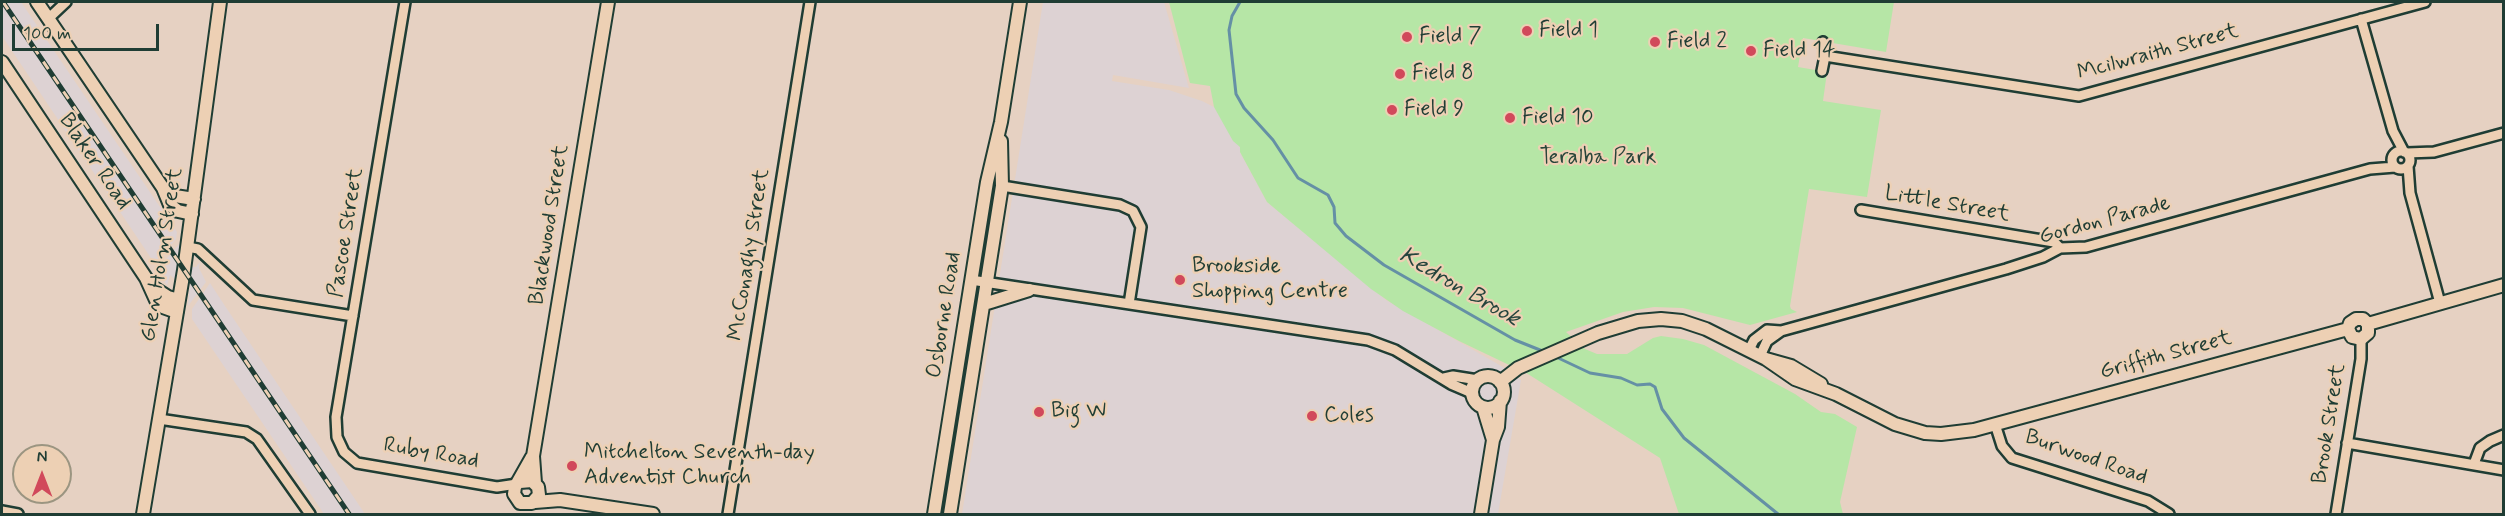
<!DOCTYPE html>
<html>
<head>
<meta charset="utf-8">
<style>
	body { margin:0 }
	#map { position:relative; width:2505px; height:516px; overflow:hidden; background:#e6d1c2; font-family:Mynerve,sans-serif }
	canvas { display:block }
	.frame { position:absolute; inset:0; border:3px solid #1f3d34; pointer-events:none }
	.north { position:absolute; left:12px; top:444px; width:60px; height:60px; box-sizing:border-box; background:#edd0b4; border:2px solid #9b9581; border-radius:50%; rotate:0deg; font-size:16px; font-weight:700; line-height:24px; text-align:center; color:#1f3d34 }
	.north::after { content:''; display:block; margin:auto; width:21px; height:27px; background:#d1495b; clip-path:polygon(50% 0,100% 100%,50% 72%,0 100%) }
	.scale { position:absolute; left:12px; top:24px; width:147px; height:27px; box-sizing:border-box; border:3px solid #1f3d34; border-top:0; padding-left:8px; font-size:18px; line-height:21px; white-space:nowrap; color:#1f3d34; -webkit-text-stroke:4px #edd0b4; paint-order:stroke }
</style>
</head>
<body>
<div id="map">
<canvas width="2505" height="516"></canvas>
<div class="frame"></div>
<div class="north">N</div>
<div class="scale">100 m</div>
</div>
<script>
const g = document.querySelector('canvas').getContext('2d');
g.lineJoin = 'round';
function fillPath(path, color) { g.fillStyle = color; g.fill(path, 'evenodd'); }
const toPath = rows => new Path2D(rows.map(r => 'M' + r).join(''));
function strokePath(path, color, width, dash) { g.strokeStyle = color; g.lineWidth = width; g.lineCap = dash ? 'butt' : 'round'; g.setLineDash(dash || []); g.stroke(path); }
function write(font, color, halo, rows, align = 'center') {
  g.font = font + ' Mynerve,sans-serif'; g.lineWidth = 4.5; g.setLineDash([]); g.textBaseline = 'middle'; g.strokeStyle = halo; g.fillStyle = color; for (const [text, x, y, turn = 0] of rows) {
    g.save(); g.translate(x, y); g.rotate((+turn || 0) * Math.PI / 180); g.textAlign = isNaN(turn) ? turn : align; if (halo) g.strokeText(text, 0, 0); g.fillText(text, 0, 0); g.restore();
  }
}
fillPath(toPath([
	[2,2,21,2,177,232,176,239,155,264,2,36],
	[1043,2,1164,2,1189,88,1113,75,1112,81,1169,90,1202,101,1214,107,1240,147,1240,152,1267,202,1386,300,1503,367,1521,380,1498,514,962,514],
	[180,243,176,280,170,275,167,285,157,270],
	[200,262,199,268,206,282,188,306,192,267,196,267],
	[210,283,225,306,365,514,324,514,192,319,192,309]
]), '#ddd2d3');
fillPath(toPath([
	[1169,2,1894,2,1886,52,1803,38,1798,67,1827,72,1823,101,1881,110,1867,197,1809,189,1790,306,1791,309,1797,312,1750,325,1683,308,1654,307,1623,312,1566,332,1585,349,1597,354,1627,354,1653,338,1661,336,1683,339,1704,345,1795,394,1821,412,1835,414,1857,427,1840,502,1843,514,1679,514,1660,458,1528,374,1459,341,1403,311,1371,289,1267,202,1240,152,1240,147,1233,141,1214,107,1210,86,1190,83]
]), '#b6e6a6');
strokePath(toPath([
	[1240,2,1232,16,1229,30,1236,94,1244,108,1273,140,1298,178,1328,195,1334,207,1335,223,1346,236,1384,265,1515,340,1545,352],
	[1554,356,1590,373,1621,378,1637,385,1650,384,1655,387,1662,409,1684,438,1778,514]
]), '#6590a5', 3);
const minor = toPath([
	[405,2,336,417,337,437,344,452,357,463,497,487,517,484],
	[49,18,66,2],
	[2361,19,2393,131,2404,152],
	[1825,56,2079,96,2425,2],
	[1822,71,1825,56,1823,42],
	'2392 160a9 9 0 1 1 18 0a9 9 0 1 1-18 0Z',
	[2407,153,2434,152,2504,133],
	[2408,166,2410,193,2440,303],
	[1002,186,1120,205,1133,211,1141,227,1129,304],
	[1861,210,2054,242,2060,248],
	[188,247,198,249,253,300,353,316],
	[971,280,1368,340,1395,350,1451,384,1472,393],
	[1749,350,1754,340,1767,330,1781,331,2006,269,2043,257,2060,248,2086,247,2370,169,2395,167],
	[1760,356,1767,341,1781,331],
	[1444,378,1453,376,1478,380],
	[159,419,246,432,257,439,310,514],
	[1995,424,2002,446,2012,458,2148,501,2169,514],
	[2347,443,2504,470],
	[2474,464,2480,448,2490,441,2504,435],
	[2,511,18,514],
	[728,514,810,2],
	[2336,514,2361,359,2361,339]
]);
const tertiary = toPath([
	[37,2,163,188,170,205,178,211,192,214],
	[2,62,146,278,156,300,163,307,177,312],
	[163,188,175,196,194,199],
	[151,286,168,297,179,300],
	[984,304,1029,290],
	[2368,324,2504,285],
	[2348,329,2352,337,2361,339,2368,333,2368,324],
	[2348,329,2350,323,2356,319,2363,319,2368,324],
	[1766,359,1795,379,1836,394,1895,424,1925,433,1941,434,1974,430,2348,329],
	'1472 392a16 16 0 1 1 32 0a16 16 0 1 1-32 0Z',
	[1500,382,1518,368,1598,333,1638,321,1661,319,1682,321,1706,329,1766,359,1791,366,1821,384],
	[1483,407,1493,440],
	[520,482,532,481,538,487,539,495,532,503,520,503,514,494,515,487,532,457],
	[535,483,533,456,608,2],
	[535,502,560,500,653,514],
	[143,514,184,270,220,2],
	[934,514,987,182,1001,122,1020,2],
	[950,514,1002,186,1001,141],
	[1481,514,1493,440,1498,427,1500,401]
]);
strokePath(minor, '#1f3d34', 14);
strokePath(tertiary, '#1f3d34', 16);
strokePath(minor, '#edd0b4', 9);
strokePath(tertiary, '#edd0b4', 12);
const rail = toPath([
	[3,2,349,514]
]);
strokePath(rail, '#1f3d34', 5);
strokePath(rail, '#edd0b4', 3, [9]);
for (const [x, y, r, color] of [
	[1527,31,6,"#d1495b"],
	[1407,37,6,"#d1495b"],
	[1655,42,6,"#d1495b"],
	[1751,51,6,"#d1495b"],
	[1400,74,6,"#d1495b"],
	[1392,110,6,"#d1495b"],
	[1510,118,6,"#d1495b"],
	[1180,280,6,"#d1495b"],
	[1039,412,6,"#d1495b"],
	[1312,416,6,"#d1495b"],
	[572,466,6,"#d1495b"]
]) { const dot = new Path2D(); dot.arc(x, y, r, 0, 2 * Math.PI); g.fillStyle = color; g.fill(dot); strokePath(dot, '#edd0b4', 2); }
write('22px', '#1f3d34', '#edd0b4', [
	["Field 1",1539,31],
	["Field 7",1419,37],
	["Field 2",1667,42],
	["Field 14",1763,51],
	["Field 8",1412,74],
	["Field 9",1404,110],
	["Field 10",1522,118],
	["Brookside",1192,267],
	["Shopping Centre",1192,292],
	["Big W",1051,412],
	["Coles",1324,416],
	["Mitchelton Seventh-day",584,453],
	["Adventist Church",584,478]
], 'left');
write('22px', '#1f3d34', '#edd0b4', [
	["Mcilwraith Street",2158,53,-15],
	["Blaker Road",94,162,56],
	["Little Street",1947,205,10],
	["Gordon Parade",2105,221,-15],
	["Blackwood Street",550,225,-81],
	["Pascoe Street",347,233,-81],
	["Glen Holm Street",163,255,-81],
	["McConaghy Street",750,255,-81],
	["Osborne Road",945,315,-81],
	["Griffith Street",2166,356,-15],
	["Brook Street",2330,424,-81],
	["Ruby Road",431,454,10],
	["Burwood Road",2086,458,19]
]);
write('22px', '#27453a', '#edd0b4', [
	["Teralba Park",1598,158]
]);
write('italic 24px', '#25443d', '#edd0b4', [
	["Kedron Brook",1459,288,30]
]);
</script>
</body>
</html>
